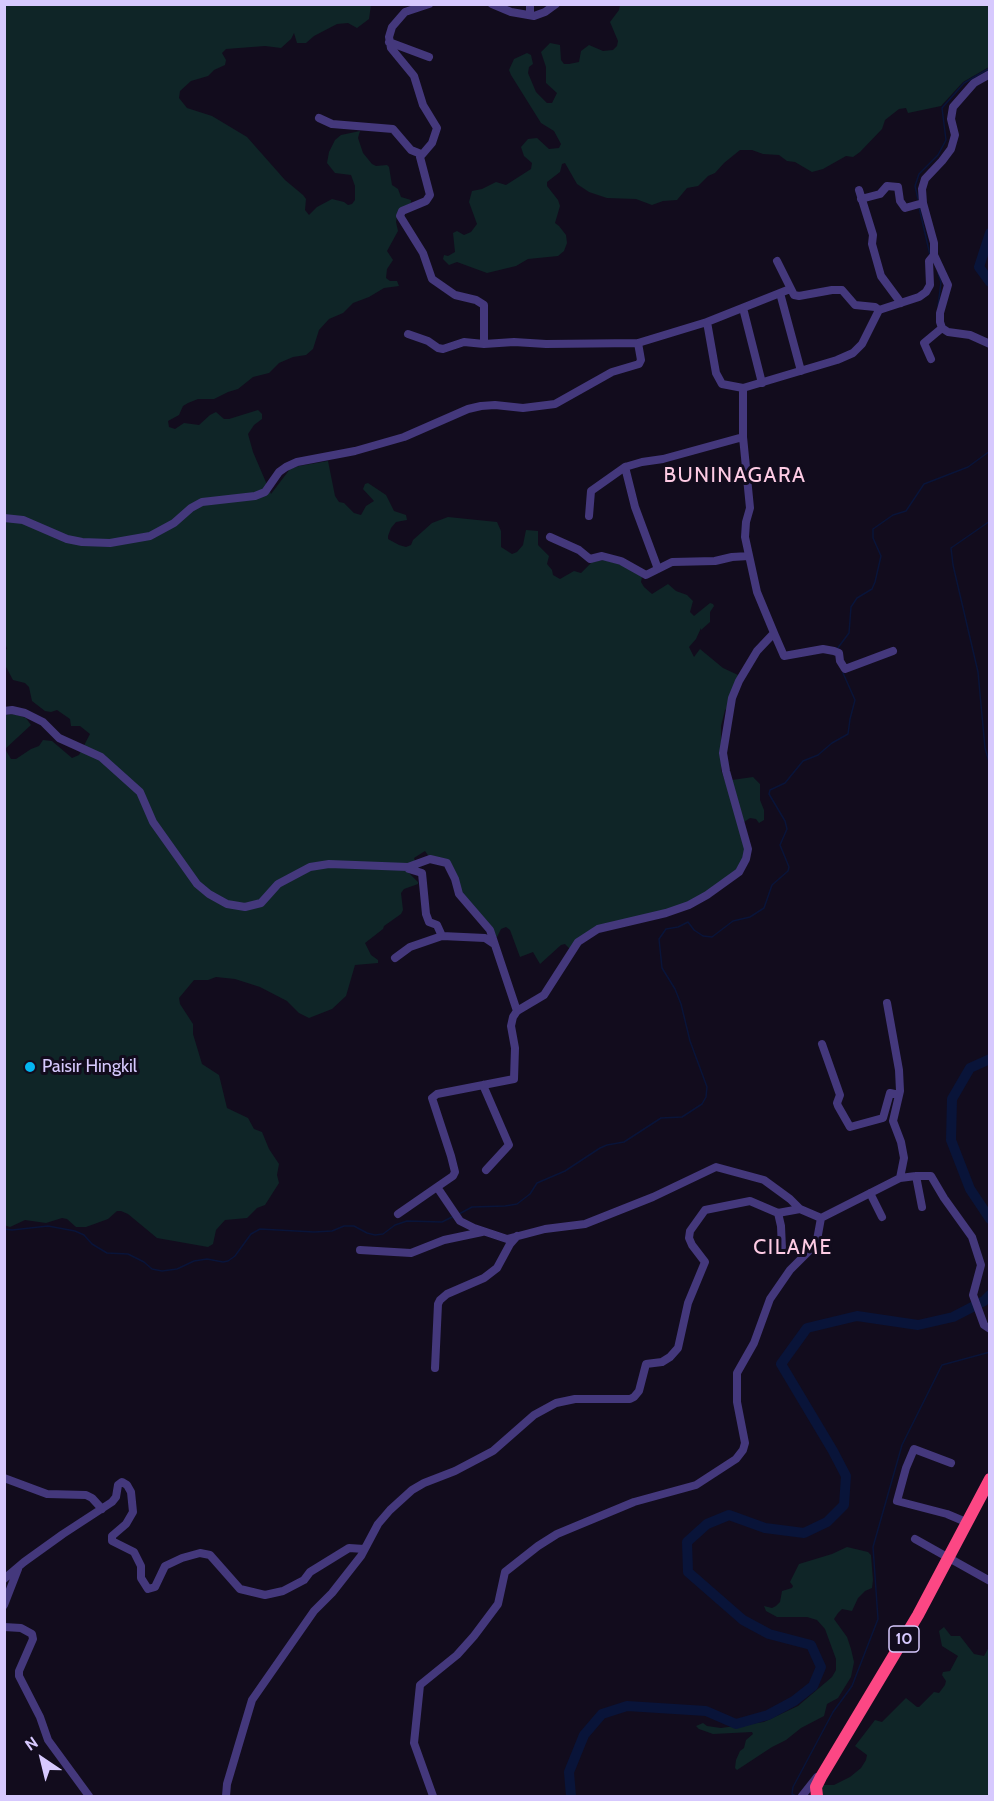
<!DOCTYPE html>
<html>
<head>
<meta charset="utf-8">
<style>
	body { margin:0 }
	#map { position:relative; width:994px; height:1801px; overflow:hidden; background:#120c1d; font-family:Cabin,sans-serif }
	canvas { display:block }
	.frame { position:absolute; inset:0; border:6px solid #d7c9fe; pointer-events:none }
	.north { position:absolute; left:12px; top:1729px; width:60px; height:60px; -webkit-text-stroke:4px #120c1d; paint-order:stroke; rotate:325deg; font-size:16px; font-weight:700; line-height:24px; text-align:center; color:#d7c9fe }
	.north::after { content:''; display:block; margin:auto; width:21px; height:27px; background:#d7c9fe; clip-path:polygon(50% 0,100% 100%,50% 72%,0 100%) }
</style>
</head>
<body>
<div id="map">
<canvas width="994" height="1801"></canvas>
<div class="frame"></div>
<div class="north">N</div>
</div>
<script>
const g = document.querySelector('canvas').getContext('2d');
g.lineJoin = 'round';
function fillPath(path, color) { g.fillStyle = color; g.fill(path, 'evenodd'); }
const toPath = rows => new Path2D(rows.map(r => 'M' + r).join(''));
function strokePath(path, color, width, dash) { g.strokeStyle = color; g.lineWidth = width; g.lineCap = dash ? 'butt' : 'round'; g.setLineDash(dash || []); g.stroke(path); }
function write(font, color, halo, rows, align = 'center') {
  g.font = font + ' Cabin,sans-serif'; g.lineWidth = 6; g.setLineDash([]); g.textBaseline = 'middle'; g.strokeStyle = halo; g.fillStyle = color; for (const [text, x, y, turn = 0] of rows) {
    g.save(); g.translate(x, y); g.rotate((+turn || 0) * Math.PI / 180); g.textAlign = isNaN(turn) ? turn : align; if (halo) g.strokeText(text, 0, 0); g.fillText(text, 0, 0); g.restore();
  }
}
fillPath(toPath([
	[5,5,371,5,369,19,357,28,348,23,337,24,314,36,306,43,297,43,294,33,291,39,281,48,265,46,226,49,222,53,226,60,225,65,214,70,208,76,191,81,180,91,179,98,187,108,212,116,247,137,285,180,303,195,306,199,305,210,309,215,317,207,332,199,344,202,348,205,352,204,355,200,355,186,351,175,335,173,327,163,329,152,335,140,341,135,360,131,358,138,363,153,372,164,376,166,387,165,389,167,392,185,398,189,401,197,411,200,411,203,398,210,396,222,398,231,387,251,393,260,387,269,386,278,390,281,397,281,399,286,384,288,369,297,353,303,343,313,329,319,319,330,313,349,306,355,293,357,279,363,269,373,253,377,238,389,228,392,214,399,198,399,188,403,183,406,179,415,168,421,169,427,175,429,184,423,199,425,210,415,216,412,224,419,229,419,258,410,262,414,262,419,254,425,248,434,253,452,271,494,290,469,299,466,328,461,335,496,339,502,344,503,354,513,361,515,366,506,374,501,363,489,365,484,368,483,386,495,394,511,406,515,407,520,396,522,391,528,388,536,388,539,399,545,406,547,411,545,413,540,432,523,448,517,497,522,501,531,501,547,512,554,517,552,523,545,526,530,538,531,538,545,549,556,547,564,552,570,553,575,560,579,574,571,581,573,592,562,604,560,623,565,642,577,641,582,644,587,652,594,668,584,676,591,687,595,693,601,690,612,694,616,710,603,713,604,714,606,710,612,710,622,701,630,701,628,696,639,689,647,694,657,700,649,723,668,738,675,729,707,725,710,721,726,721,770,725,781,753,777,760,784,760,800,764,810,764,820,759,823,756,819,750,818,744,822,746,849,738,871,688,904,597,928,570,949,565,944,561,945,540,964,533,952,520,957,510,930,506,927,501,929,497,937,494,937,462,896,451,866,430,858,425,851,414,858,415,861,408,872,418,882,418,884,404,889,401,893,403,910,401,914,384,926,383,929,365,943,371,955,378,960,378,963,355,965,346,996,332,1009,309,1018,299,1013,287,1001,260,987,235,979,216,977,208,980,194,980,179,998,180,1004,193,1024,193,1034,202,1064,219,1075,227,1108,248,1118,254,1129,262,1132,269,1149,279,1164,277,1175,279,1183,265,1205,257,1208,247,1218,225,1220,216,1230,213,1244,208,1247,157,1238,128,1214,121,1211,117,1211,108,1219,86,1227,76,1227,67,1219,62,1218,46,1223,25,1220,10,1227,4,1225,5,715,14,714,26,718,31,725,5,749,11,759,16,759,31,749,39,746,43,740,52,741,72,758,79,755,90,734,80,726,71,726,70,719,57,710,51,712,45,711,32,701,29,687,25,683,13,680,5,665,5,650,7,649,4,639],
	[620,5,989,5,989,67,963,82,941,106,908,113,906,108,899,109,885,120,882,129,860,152,853,157,846,156,823,169,812,172,795,162,787,161,779,155,763,154,752,150,740,150,724,163,715,173,708,176,698,186,687,188,677,200,663,201,652,205,636,199,607,198,589,192,577,184,565,163,562,164,560,172,547,182,547,186,558,200,560,206,555,223,559,226,566,235,567,243,564,251,558,256,528,259,516,266,487,273,457,262,449,265,443,259,444,255,448,256,455,252,453,233,457,231,464,235,471,232,477,224,469,202,472,191,482,189,496,182,506,185,531,169,532,163,524,156,521,147,528,139,537,138,549,149,559,148,561,144,554,131,541,123,511,75,509,70,514,59,527,53,531,55,533,64,529,67,528,73,536,92,547,103,552,103,557,93,546,83,546,67,541,52,550,43,560,45,561,60,564,64,569,64,579,62,581,51,589,45,603,51,613,50,617,46,618,41,610,22,619,10],
	[847,1547,868,1552,871,1555,873,1580,872,1588,865,1591,858,1598,852,1611,842,1609,838,1613,834,1619,847,1637,851,1649,854,1662,851,1677,838,1698,827,1704,824,1716,801,1728,786,1740,772,1747,737,1770,735,1768,736,1760,740,1751,744,1748,746,1740,753,1734,752,1732,713,1734,699,1729,696,1726,703,1723,707,1726,721,1728,764,1722,798,1706,832,1677,836,1670,836,1659,825,1629,817,1620,807,1617,777,1617,766,1611,764,1606,772,1608,776,1606,780,1602,782,1591,792,1588,793,1586,790,1582,799,1564,832,1554],
	[944,1627,951,1636,960,1636,974,1654,984,1656,989,1647,989,1796,822,1796,821,1785,834,1785,850,1777,861,1768,866,1760,867,1755,855,1746,875,1720,882,1722,906,1698,917,1707,919,1707,934,1692,939,1693,945,1685,946,1681,942,1675,943,1672,950,1671,958,1656,942,1646,939,1631]
]), '#0f2527');
strokePath(toPath([
	[918,199,915,186,919,174,938,155,946,140,942,108,964,83,990,68],
	[919,207,930,255],
	[938,306,941,282,938,273],
	[990,521,951,548,953,565,978,672,985,748,990,765],
	[837,649,849,633,851,607,857,598,872,589,875,582,881,556,873,538,873,529,893,515,906,511,924,484,968,467,990,451],
	[459,1214,472,1207,505,1206,517,1204,530,1194,537,1183,565,1171,600,1148,607,1145,624,1142,661,1118,682,1117,702,1104,706,1097,707,1087,690,1041,681,1004,675,989,662,968,659,939,666,929,678,927,688,922,694,930,703,936,712,937,733,921,750,917,764,908,772,885,788,871,789,867,780,845,787,829,785,821,769,794,770,790,785,783,803,761,818,755,832,743,848,734,850,719,855,700,843,673],
	[4,1229,12,1230,48,1226,75,1231,84,1235,92,1244,107,1253,128,1254,144,1262,152,1269,162,1271,177,1269,194,1261,207,1259,223,1262,228,1261,235,1256,251,1234,260,1229,314,1232,332,1231,344,1226,354,1226,367,1233,375,1235,383,1234,395,1225,407,1221,442,1222,452,1217],
	[796,1796,792,1794,793,1787,833,1712,852,1686,878,1619,873,1547,902,1445,942,1365,990,1352]
]), '#091439', 1.5);
strokePath(toPath([
	[990,233,979,267,990,282],
	[990,1059,970,1068,952,1099,951,1140,970,1189,990,1219],
	[571,1796,569,1772,584,1735,602,1714,627,1706,706,1711,736,1724,768,1715,794,1701,813,1686,821,1667,811,1645,769,1634,743,1620,688,1572,687,1542,707,1524,729,1515,765,1528,804,1533,827,1522,844,1505,846,1476,833,1451,781,1364,807,1328,857,1316,918,1325,953,1317,984,1301,990,1295]
]), '#091439', 10);
strokePath(toPath([
	[429,4,405,12,392,27,389,37,391,48,414,76,423,105,437,128,432,143,420,157,430,195,426,201,402,211,400,216,423,253,432,279,455,295,476,300,484,305,484,344,514,342,546,344,638,343,707,322,716,373,722,384,743,388,837,360,853,353,862,344,879,310,919,297,926,292,930,285,929,261,934,255,934,243,923,203,905,208,900,201,898,187,887,186,880,194,861,199],
	[492,4,511,12,534,16,545,12,556,4],
	[530,15,530,4],
	[389,42,429,57],
	[319,118,332,124,393,129,411,150,421,154],
	[859,190,873,235,872,244,881,276,901,303],
	[923,203,922,189,925,179,942,161,951,149,955,135,951,119,953,107,974,83,990,74],
	[777,261,794,295,799,296,832,290,842,290,855,305,875,307,879,310],
	[780,293,801,371],
	[743,308,762,383],
	[707,322,790,289],
	[942,328,948,332,970,335,990,344],
	[408,334,428,341,438,348,443,349,464,342,484,344],
	[931,359,924,343,942,328,940,322,940,313,948,285,934,255],
	[743,388,743,437,750,508,746,522,745,537,757,592,774,633,757,651,739,681,732,698,723,753,726,771,748,849,746,859,739,872,707,895,689,905,666,913,598,929,578,942,544,995,517,1011,513,1017,511,1026,515,1048,514,1079,437,1094,432,1098,451,1156,455,1172,453,1176,437,1187,460,1221,474,1228,507,1239,545,1229,585,1224,653,1197,716,1167,764,1180,790,1199,800,1209],
	[743,437,663,459,642,462,625,467,635,507,658,569,672,562,715,561,732,557,749,556],
	[589,516,591,491,625,467],
	[4,518,23,520,67,539,82,542,110,543,150,536,174,523,191,508,202,502,255,496,265,492,279,472,286,467,297,462,355,451,404,437,468,409,481,406,495,405,523,408,555,404,612,372,639,364,641,360,638,343],
	[550,537,579,550,590,559,602,556,621,561,646,575,658,569],
	[774,633,784,656,823,649,834,651,839,653,840,661,845,669,893,651],
	[4,711,12,710,25,713,43,722,59,738,101,757,140,792,153,822,197,884,209,894,227,904,245,907,261,903,278,884,310,867,329,864,408,867,430,859,447,863,455,879,459,894,490,930,517,1011],
	[409,869,422,873,426,914,429,922,437,925,442,936],
	[395,958,410,947,442,936,485,938,494,944],
	[887,1003,899,1070,900,1091,893,1121,901,1142,904,1158,900,1178],
	[822,1044,840,1095,837,1103,838,1106,850,1127,883,1118,890,1093,899,1095],
	[483,1085,509,1145,486,1170],
	[916,1176,922,1207],
	[870,1193,882,1217],
	[778,1213,781,1226,782,1249],
	[398,1214,437,1187],
	[821,1218,900,1178,916,1176,931,1176,944,1198,972,1237,981,1265,973,1295,984,1325,990,1329],
	[360,1250,411,1253,444,1240,482,1232],
	[435,1368,438,1304,440,1300,447,1294,484,1278,497,1268,510,1244,517,1236],
	[951,1463,914,1449,906,1468,897,1501,947,1514,966,1522],
	[4,1478,47,1494,86,1495,92,1498,102,1509],
	[915,1539,990,1581],
	[4,1579,24,1562,63,1534,112,1502,116,1497,118,1485,122,1482,127,1485,131,1492,133,1512,126,1524,112,1536,112,1541,134,1552,141,1566,141,1578,148,1589,155,1587,165,1566,182,1558,200,1553,210,1555,240,1589,265,1595,283,1591,304,1580,310,1572,349,1548,364,1549],
	[4,1605,18,1569],
	[4,1627,21,1628,32,1634,33,1639,19,1671,19,1676,40,1717,48,1740,89,1796],
	[226,1796,227,1784,252,1700,314,1611,332,1593,361,1556,378,1524,390,1510,412,1490,424,1483,455,1471,493,1451,534,1415,556,1403,575,1399,630,1399,634,1397,639,1391,646,1364,662,1362,670,1357,678,1348,688,1303,705,1262,692,1245,689,1238,690,1231,705,1210,750,1201,778,1213,800,1209,821,1218],
	[433,1796,414,1743,420,1685,457,1655,474,1636,498,1604,505,1572,538,1546,557,1534,634,1502,696,1485,736,1459,743,1450,745,1443,737,1402,737,1373,754,1343,770,1299,790,1270,813,1247,817,1240,821,1218],
	[802,1796,817,1777]
]), '#44387c', 8);
strokePath(toPath([
	[817,1796,816,1787,821,1777,918,1615,990,1479]
]), '#fc4784', 12);
for (const [x, y, r, color] of [
	[30,1067,6,"#04b6f0"]
]) { const dot = new Path2D(); dot.arc(x, y, r, 0, 2 * Math.PI); g.fillStyle = color; g.fill(dot); strokePath(dot, '#120c1d', 2); }
for (const [x, y, w] of [
	[904,1639,30]
]) { const box = new Path2D(); box.roundRect(x - w / 2, y - 13, w, 26, 4.5); g.fillStyle = '#120c1d'; g.fill(box); strokePath(box, '#d7c9fe', 1.5); }
write('bold 16px', '#d7c9fe', null, [
	["10",904,1639]
]);
write('18px', '#d7c9fe', '#120c1d', [
	["Paisir Hingkil",42,1067]
], 'left');
g.letterSpacing = '1.5px';
write('21px', '#fecbe4', '#120c1d', [
	["BUNINAGARA",735,476],
	["CILAME",793,1248]
]);
g.letterSpacing = '0px';
</script>
</body>
</html>
